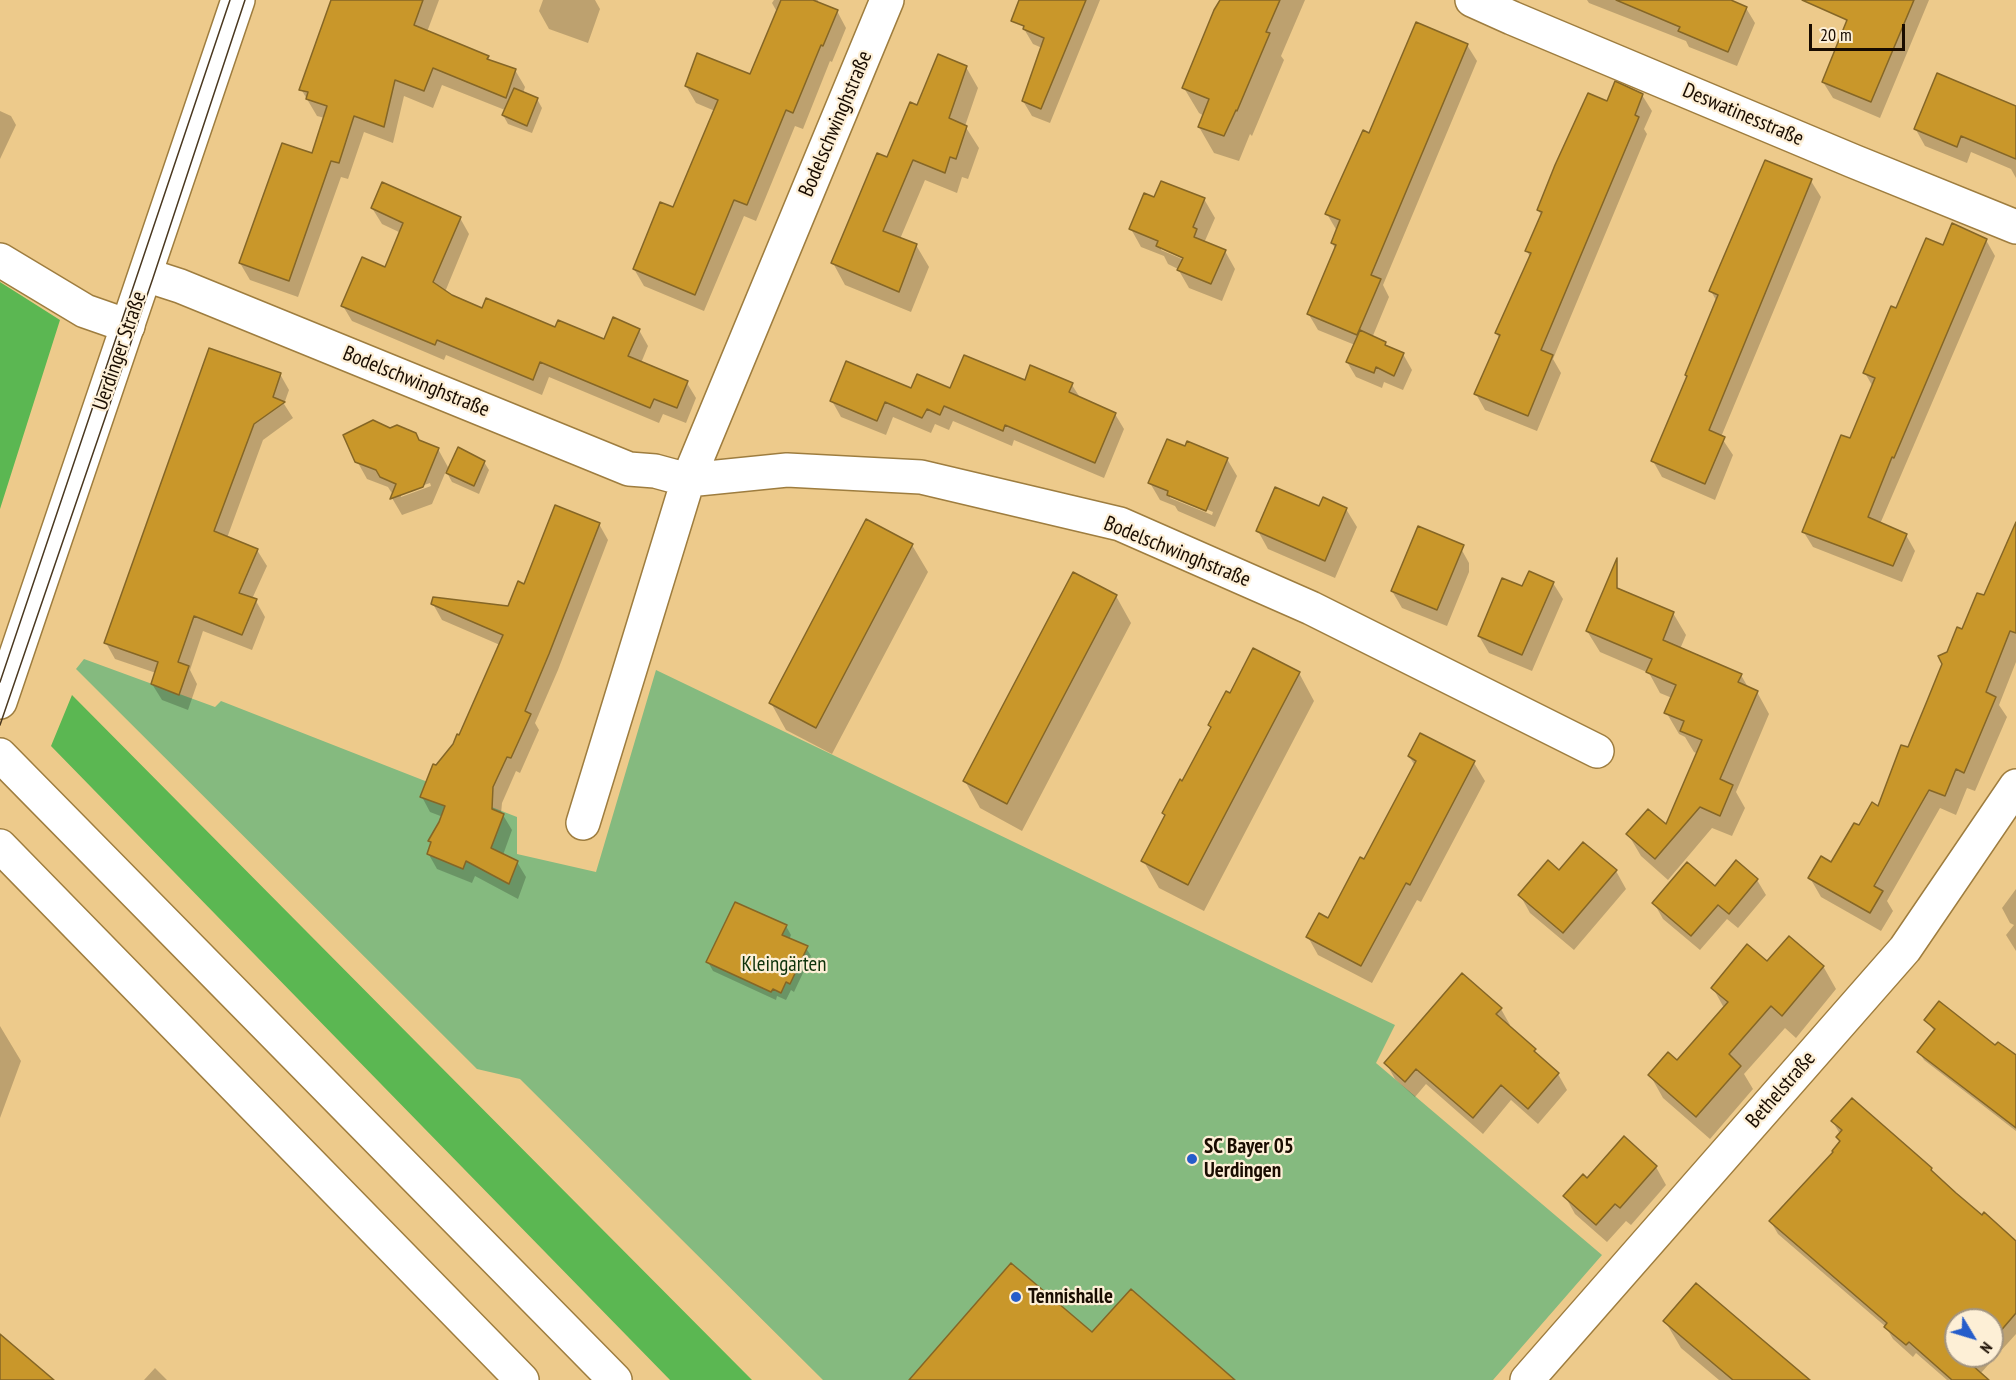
<!DOCTYPE html>
<html>
<head>
<meta charset="utf-8">
<style>
	body { margin:0 }
	#map { position:relative; width:2016px; height:1380px; overflow:hidden; background:#edca8b; font-family:"PT Sans Narrow",sans-serif }
	canvas { display:block }
	.north { position:absolute; left:1944px; top:1308px; width:60px; height:60px; box-sizing:border-box; background:#fdefd6; border:2px solid #a29480; border-radius:50%; rotate:128deg; font-size:16px; font-weight:700; line-height:24px; text-align:center; color:#190c00 }
	.north::after { content:''; display:block; margin:auto; width:21px; height:27px; background:#265dca; clip-path:polygon(50% 0,100% 100%,50% 72%,0 100%) }
	.scale { position:absolute; left:1809px; top:24px; width:96px; height:27px; box-sizing:border-box; border:3px solid #190c00; border-top:0; padding-left:8px; font-size:18px; line-height:21px; white-space:nowrap; color:#190c00; -webkit-text-stroke:4px #fdefd6; paint-order:stroke }
</style>
</head>
<body>
<div id="map">
<canvas width="2016" height="1380"></canvas>
<div class="north">N</div>
<div class="scale">20 m</div>
</div>
<script>
const g = document.querySelector('canvas').getContext('2d');
g.lineJoin = 'round';
function fillPath(path, color) { g.fillStyle = color; g.fill(path, 'evenodd'); }
const toPath = rows => new Path2D(rows.map(r => 'M' + r).join(''));
function strokePath(path, color, width, dash) { g.strokeStyle = color; g.lineWidth = width; g.lineCap = dash ? 'butt' : 'round'; g.setLineDash(dash || []); g.stroke(path); }
function write(font, color, halo, rows, align = 'center') {
  g.font = font + ' "PT Sans Narrow",sans-serif'; g.lineWidth = 4.5; g.setLineDash([]); g.textBaseline = 'middle'; g.strokeStyle = halo; g.fillStyle = color; for (const [text, x, y, turn = 0] of rows) {
    g.save(); g.translate(x, y); g.rotate((+turn || 0) * Math.PI / 180); g.textAlign = isNaN(turn) ? turn : align; if (halo) g.strokeText(text, 0, 0); g.fillText(text, 0, 0); g.restore();
  }
}
fillPath(toPath([
	[84,659,215,707,221,701,517,817,517,854,596,872,656,670,1395,1025,1376,1063,1602,1255,1493,1380,1228,1380,1131,1290,1092,1332,1011,1263,909,1380,823,1380,520,1079,477,1069,76,669]
]), '#85ba7f');
fillPath(toPath([
	[0,282,60,320,0,509],
	[72,695,424,1050,752,1380,670,1380,51,746]
]), '#5bb752');
fillPath(toPath([
	[332,0,439,0,427,32,488,57,490,62,515,70,525,87,523,93,537,99,542,108,532,133,508,124,503,115,505,110,442,85,433,108,404,96,393,143,364,132,348,179,341,177,298,297,250,280,240,263,313,155,325,118,317,116,301,89],
	[543,0,595,0,600,9,588,43,549,29,539,11],
	[774,0,818,0,817,3,837,11,846,28,832,62,830,61,803,129,795,126,756,221,744,216,704,311,644,286,634,269,674,209,715,111,696,103,686,86,751,76,777,12,772,3],
	[1034,0,1100,0,1050,123,1032,116,1023,101,1042,48,1033,44,1024,29],
	[1220,0,1305,0,1281,56,1284,60,1252,136,1250,134,1239,161,1214,153,1199,127,1204,116,1199,113,1184,88],
	[1587,0,1728,0,1746,8,1755,23,1737,66,1689,47,1686,41,1589,3],
	[1851,0,1929,0,1880,118,1833,98,1823,82,1848,24,1844,18],
	[1467,45,1477,61,1383,285,1389,297,1372,338,1385,344,1388,348,1403,354,1412,370,1403,390,1384,382,1382,388,1356,377,1347,362,1355,345,1318,330,1308,313,1336,250,1332,243,1337,231,1327,214,1370,135],
	[966,67,978,88,965,126,979,148,968,179,962,177,957,193,925,180,900,239,916,245,929,267,911,312,845,285,833,263,917,107],
	[1642,95,1652,111,1644,129,1647,134,1553,359,1561,373,1537,431,1485,410,1476,394,1500,339,1496,333,1530,257,1527,251,1542,216,1538,210,1608,103],
	[0,111,11,116,16,125,0,159],
	[2016,117,2016,178,2011,169,1971,152,1967,163,1925,146,1915,128],
	[1811,181,1821,197,1721,437,1733,455,1715,500,1662,477,1653,461,1688,378,1687,375,1717,302,1711,291],
	[1155,199,1204,199,1215,218,1204,243,1225,251,1235,269,1222,301,1189,288,1178,269,1168,264,1164,256,1141,247,1131,229],
	[1161,247,1190,259,1189,262,1161,250],
	[372,208,460,218,469,234,445,292,483,310,605,341,639,330,648,346,641,363,687,383,696,398,686,423,663,414,659,423,549,377,542,395,446,355,444,360,352,321,343,306,386,269,401,233,382,224],
	[1986,240,1995,256,1880,524,1906,535,1915,551,1902,582,1813,547,1803,531,1850,440,1873,387,1865,373,1944,247],
	[1031,367,1072,385,1081,399,1115,414,1124,429,1104,478,1014,440,1012,446,953,421,949,430,935,424,931,433,893,417,886,435,841,417,832,401,912,389,951,390,1025,382],
	[280,374,289,390,284,404,293,418,263,440,227,538,257,550,267,566,252,599,256,601,265,617,252,650,203,631,190,670,197,684,188,710,162,700,152,684,156,673,115,659,106,643],
	[420,441,438,449,449,469,484,462,489,470,479,494,452,482,446,471,432,504,402,515,392,498,393,495,388,487,367,479,357,461],
	[430,483,431,486,401,497,401,493],
	[1227,459,1237,476,1215,527,1178,511,1175,506,1160,500,1150,483],
	[1170,494,1213,512,1212,515,1170,498],
	[1320,508,1346,509,1357,527,1335,578,1268,549,1258,531],
	[599,524,608,540,558,670,535,723,539,730,520,773,516,771,502,803,501,814,503,815,512,830,503,855,517,862,526,877,518,899,475,876,472,883,437,869,428,853,432,845,430,841,443,817,430,812,422,797,437,767,460,737,500,645,442,620,433,604,509,608,525,586],
	[912,545,928,572,832,754,786,730,771,703],
	[1459,545,1469,563,1469,572,1447,626,1402,608,1392,591],
	[2016,562,2016,662,1999,705,2007,717,1975,791,1967,788,1956,815,1940,808,1887,901,1893,911,1881,931,1821,897,1810,878,1832,864,1860,827,1878,808,1909,749,1948,653,1985,597],
	[1553,583,1563,599,1532,671,1489,653,1479,636,1523,588],
	[1607,585,1673,613,1686,635,1680,649,1741,675,1749,689,1757,692,1769,714,1736,792,1745,808,1732,836,1712,828,1668,880,1641,856,1628,834,1666,827,1698,754,1694,752,1685,737,1679,734,1666,712,1672,698,1660,693,1649,673,1600,652,1587,631],
	[1116,596,1131,623,1022,831,980,808,965,781],
	[1299,673,1314,701,1204,911,1159,888,1143,860,1166,817,1164,813,1183,783,1212,728,1210,725,1230,695],
	[1421,735,1474,763,1485,781,1421,902,1417,900,1372,983,1318,955,1308,937,1328,920,1365,861,1415,766,1409,756],
	[1583,844,1616,871,1626,889,1574,950,1530,913,1520,895,1559,872],
	[1757,880,1766,895,1738,928,1727,919,1700,950,1663,919,1654,903],
	[2016,889,2016,951,2006,935,2014,925,2010,923,2002,908],
	[786,926,791,935,789,940,806,948,811,956,794,992,791,990,786,1000,777,996,776,1000,713,971,708,962],
	[1823,966,1836,989,1796,1038,1785,1028,1744,1074,1753,1089,1710,1139,1663,1098,1650,1075,1677,1062,1724,1008,1713,988],
	[1501,1009,1510,1025,1508,1027,1558,1074,1567,1090,1538,1124,1511,1100,1483,1134,1426,1084,1415,1097,1395,1079,1386,1063],
	[1926,1020,1995,1047,2016,1057,2016,1131,1924,1060,1919,1052,1935,1032],
	[0,1026,21,1061,0,1118],
	[1833,1122,1931,1169,1935,1176,2016,1246,2016,1334,1980,1374,1986,1380,1947,1380,1916,1353,1913,1357,1893,1339,1886,1327,1778,1234,1771,1222,1835,1153,1840,1142,1837,1138,1840,1134],
	[1956,1320,1992,1320,1992,1356,1956,1356],
	[1656,1167,1666,1185,1631,1225,1626,1221,1607,1242,1575,1214,1565,1196,1587,1180],
	[1665,1321,1807,1380,1719,1380,1681,1348],
	[155,1368,167,1380,144,1380]
]), '#0003');
const building = toPath([
	[331,0,423,0,414,25,489,56,487,59,516,69,506,98,433,68,424,91,395,80,384,127,354,116,339,163,331,161,289,281,239,263,282,143,312,153,327,106,306,99,308,92,299,90,331,0],
	[781,0,813,0,838,10,823,46,821,45,793,113,786,110,747,205,734,200,695,295,633,269,660,202,673,207,718,100,685,86,697,53,750,74,781,0],
	[1019,0,1086,0,1041,109,1022,101,1044,38,1023,29,1024,26,1011,21,1019,0],
	[1220,0,1280,0,1266,32,1270,33,1237,111,1236,110,1224,136,1198,127,1209,99,1182,88,1214,10,1220,0],
	[1616,0,1731,0,1747,7,1728,52,1678,31,1680,27,1616,0],
	[1802,0,1914,0,1871,102,1822,82,1847,20,1802,0],
	[1416,22,1468,44,1371,275,1381,279,1357,335,1307,314,1336,245,1331,243,1340,220,1325,214,1363,130,1369,133,1416,22],
	[938,54,967,66,949,118,967,126,956,159,950,157,945,173,913,160,883,231,917,244,899,292,831,263,877,153,887,157,910,102,917,105,938,54],
	[1937,73,2016,106,2016,159,1961,136,1957,147,1914,129,1937,73],
	[1615,81,1643,94,1635,115,1639,117,1541,350,1553,355,1528,416,1474,394,1500,335,1495,333,1531,253,1525,251,1542,212,1537,210,1555,165,1588,93,1607,101,1615,81],
	[514,88,538,98,527,126,502,115,514,88],
	[1765,160,1812,179,1709,430,1725,437,1705,484,1651,461,1687,376,1685,375,1718,295,1709,291,1765,160],
	[1161,181,1205,198,1193,227,1197,229,1194,237,1226,250,1211,284,1177,270,1183,258,1156,246,1158,241,1129,229,1144,193,1154,197,1161,181],
	[382,182,461,217,433,282,452,295,482,308,486,298,555,327,558,320,604,339,613,317,640,329,628,356,688,381,677,408,654,399,650,408,540,362,533,380,437,340,435,345,341,306,362,257,385,267,403,223,371,208,382,182],
	[1952,223,1987,239,1894,458,1892,457,1868,517,1907,534,1893,566,1802,532,1841,435,1850,438,1875,378,1863,373,1891,306,1896,308,1926,238,1943,245,1952,223],
	[1360,330,1386,342,1385,345,1404,353,1394,376,1376,367,1374,373,1346,362,1360,330],
	[209,348,281,373,273,397,285,402,254,424,214,531,258,549,239,593,257,599,242,635,194,616,178,662,189,666,179,695,151,684,158,662,104,643,209,348],
	[964,355,1025,380,1030,365,1073,383,1069,392,1116,413,1095,463,1005,425,1003,431,944,406,940,415,927,409,922,418,885,402,877,421,830,401,846,361,911,388,917,374,950,388,964,355],
	[373,420,390,428,397,425,416,433,419,440,439,448,423,487,390,499,396,484,380,477,376,470,355,462,343,435,373,420],
	[1167,439,1185,446,1187,441,1228,458,1206,511,1167,495,1168,491,1148,483,1167,439],
	[458,447,485,461,474,486,446,473,458,447],
	[1275,487,1319,506,1323,497,1347,508,1325,561,1256,531,1275,487],
	[555,505,600,523,549,654,525,711,531,714,511,758,507,757,493,787,492,809,504,814,491,848,518,861,509,884,466,861,463,869,427,854,431,842,428,841,439,822,445,806,420,797,433,764,436,765,453,744,457,734,459,735,503,635,431,604,433,597,508,606,518,581,524,584,555,505],
	[866,519,913,544,816,728,769,703,866,519],
	[2016,522,2016,633,2010,631,1986,692,1996,697,1964,773,1956,769,1945,796,1929,790,1874,886,1883,891,1870,913,1808,878,1821,856,1831,862,1854,823,1859,825,1872,802,1878,806,1901,745,1908,747,1927,701,1942,664,1938,656,1947,652,1957,627,1962,629,1977,593,1984,595,2016,522],
	[1418,526,1464,545,1437,610,1391,591,1418,526],
	[1617,558,1617,588,1674,612,1663,640,1742,674,1738,682,1758,691,1720,779,1733,785,1720,816,1700,807,1655,859,1626,834,1648,809,1666,824,1702,740,1680,731,1684,721,1664,713,1676,685,1646,672,1652,659,1586,631,1617,558],
	[1529,571,1554,582,1522,655,1478,636,1502,578,1522,586,1529,571],
	[1073,572,1117,595,1007,804,963,781,1073,572],
	[1253,648,1300,672,1188,885,1141,861,1165,815,1162,813,1180,779,1182,781,1211,727,1208,725,1226,691,1230,693,1253,648],
	[1420,733,1475,761,1410,885,1406,883,1361,966,1306,937,1319,913,1328,918,1360,857,1364,859,1416,761,1408,756,1420,733],
	[1583,842,1617,870,1563,933,1518,895,1548,860,1559,870,1583,842],
	[1736,860,1758,879,1729,914,1718,905,1691,936,1652,903,1687,862,1715,886,1736,860],
	[735,902,787,925,782,935,808,946,790,984,786,982,781,993,773,989,771,992,706,962,735,902],
	[1789,936,1824,966,1782,1016,1771,1006,1729,1054,1741,1066,1696,1117,1648,1075,1668,1052,1677,1060,1728,1002,1711,988,1747,944,1767,961,1789,936],
	[1462,973,1502,1008,1496,1014,1536,1049,1534,1051,1559,1073,1528,1109,1501,1085,1473,1118,1416,1069,1405,1082,1384,1063,1462,973],
	[1939,1001,1995,1045,1998,1042,2016,1055,2016,1128,1917,1052,1935,1029,1924,1020,1939,1001],
	[1852,1098,1932,1168,1931,1170,1956,1193,1982,1215,1984,1212,2016,1241,2016,1313,1992,1341,1992,1320,1956,1320,1956,1356,1979,1356,1972,1365,1989,1380,1952,1380,1909,1342,1906,1345,1884,1327,1887,1323,1769,1221,1833,1152,1832,1151,1840,1141,1836,1137,1842,1130,1831,1121,1852,1098],
	[1624,1136,1657,1166,1620,1208,1615,1204,1596,1225,1563,1196,1583,1174,1587,1178,1624,1136],
	[1011,1263,1092,1332,1131,1289,1235,1380,909,1380,1011,1263],
	[1696,1283,1758,1336,1810,1380,1733,1380,1663,1321,1696,1283],
	[0,1334,54,1380,0,1380,0,1334]
]);
fillPath(building, '#c9972a');
strokePath(building, '#856626', 1.5);
const minor = toPath([
	[1472,0,1512,18,1853,161,2016,227],
	[0,260,85,311,128,326],
	[146,275,180,286,629,469,655,471,688,480,787,470,921,477,1120,524,1311,608,1597,751],
	[583,823,688,480,887,0],
	[1527,1380,1905,949,2016,786]
]);
const tertiary = toPath([
	[0,702,238,0]
]);
const motorway = toPath([
	[0,755,615,1380],
	[0,846,522,1380]
]);
strokePath(minor, '#9e7d3f', 36);
strokePath(tertiary, '#9e7d3f', 36);
strokePath(motorway, '#9e7d3f', 36);
strokePath(minor, '#fff', 33);
strokePath(tertiary, '#fff', 33);
strokePath(motorway, '#fff', 33);
strokePath(toPath([
	[0,682,230,0],
	[0,725,153,278,245,0]
]), '#4a3820', 1.5);
for (const [x, y, r, color] of [
	[1192,1159,6,"#265dca"],
	[1016,1297,6,"#265dca"]
]) { const dot = new Path2D(); dot.arc(x, y, r, 0, 2 * Math.PI); g.fillStyle = color; g.fill(dot); strokePath(dot, '#fdefd6', 2); }
write('21px', '#190c00', '#fdefd6', [
	["Deswatinesstraße",1743,115,23],
	["Bodelschwinghstraße",836,124,-67],
	["Uerdinger Straße",120,351,-71],
	["Bodelschwinghstraße",416,382,22],
	["Bodelschwinghstraße",1177,552,22],
	["Bethelstraße",1781,1090,-49]
]);
write('21px', '#0d320a', '#fdefd6', [
	["Kleingärten",784,965]
]);
write('bold 21px', '#190c00', '#fdefd6', [
	["SC Bayer 05",1204,1147],
	["Uerdingen",1204,1171],
	["Tennishalle",1028,1297]
], 'left');
</script>
</body>
</html>
